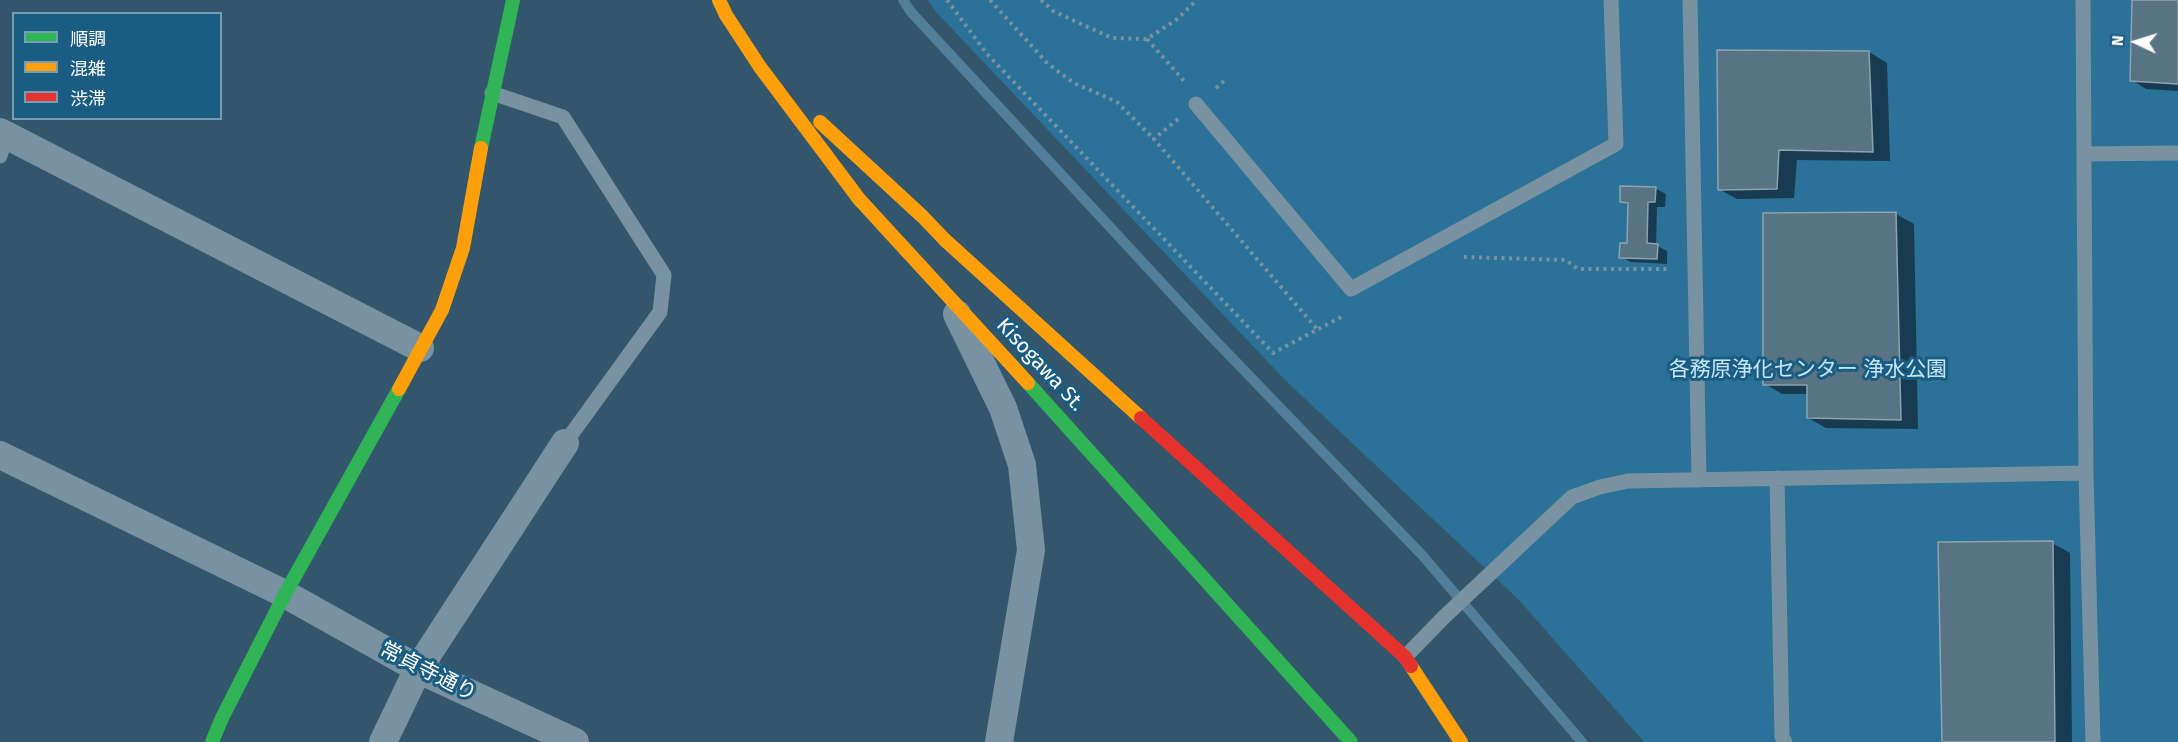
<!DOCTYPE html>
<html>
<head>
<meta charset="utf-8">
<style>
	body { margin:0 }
	#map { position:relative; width:2178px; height:742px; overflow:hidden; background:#32566b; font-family:"Fira Sans","Noto Sans JP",sans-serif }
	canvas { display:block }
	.legend { position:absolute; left:12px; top:12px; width:210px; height:108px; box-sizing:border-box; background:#1b5c82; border:2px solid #769db4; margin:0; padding:8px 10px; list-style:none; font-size:18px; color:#fff }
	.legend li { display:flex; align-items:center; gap:12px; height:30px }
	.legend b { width:30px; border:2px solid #769db4 }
	.north { position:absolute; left:2106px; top:12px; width:60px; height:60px; -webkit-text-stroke:4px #1b5c82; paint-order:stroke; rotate:274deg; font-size:16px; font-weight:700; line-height:24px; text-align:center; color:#fff }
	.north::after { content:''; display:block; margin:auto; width:21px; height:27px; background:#fff; clip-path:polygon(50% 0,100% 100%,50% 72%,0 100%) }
</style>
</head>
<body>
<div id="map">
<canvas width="2178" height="742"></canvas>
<ul class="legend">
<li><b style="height:8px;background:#30b455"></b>順調</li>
<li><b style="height:8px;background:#ff9f0a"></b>混雑</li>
<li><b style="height:8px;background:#e5322d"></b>渋滞</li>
</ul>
<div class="north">N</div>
</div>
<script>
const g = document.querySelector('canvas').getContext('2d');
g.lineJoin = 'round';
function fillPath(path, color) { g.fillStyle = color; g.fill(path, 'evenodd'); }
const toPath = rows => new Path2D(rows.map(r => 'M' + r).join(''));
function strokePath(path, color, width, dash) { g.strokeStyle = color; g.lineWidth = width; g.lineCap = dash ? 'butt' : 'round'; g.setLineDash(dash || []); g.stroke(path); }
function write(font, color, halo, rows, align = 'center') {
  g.font = font + ' "Fira Sans","Noto Sans JP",sans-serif'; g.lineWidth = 6; g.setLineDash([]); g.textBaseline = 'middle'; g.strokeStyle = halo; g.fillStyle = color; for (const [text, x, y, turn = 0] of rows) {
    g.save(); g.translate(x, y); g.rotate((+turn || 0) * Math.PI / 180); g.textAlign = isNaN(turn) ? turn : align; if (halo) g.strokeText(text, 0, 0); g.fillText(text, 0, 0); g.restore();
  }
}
fillPath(toPath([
	[928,0,2178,0,2178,742,1644,742,1519,600,1286,381,936,12]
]), '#2b7198');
fillPath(toPath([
	[2133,0,2178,0,2178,91,2146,89,2132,80],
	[1869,52,1887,63,1890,161,1797,160,1794,198,1737,199,1719,189],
	[1622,188,1656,189,1666,194,1665,207,1657,207,1656,245,1667,251,1667,264,1631,262,1621,257,1629,245,1629,206,1622,201],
	[1896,214,1914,224,1918,429,1826,428,1808,418,1808,394,1782,394,1765,384],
	[2052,543,2070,553,2072,742,1943,742]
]), '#0007');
strokePath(toPath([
	[903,0,911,12,1209,334,1422,555,1582,742]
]), '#517f9a', 10);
const building = toPath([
	[2132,0,2178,0,2178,84,2130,81,2132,0],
	[1717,50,1869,51,1873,152,1779,150,1777,189,1718,190,1717,50],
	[1620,186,1656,187,1655,202,1648,202,1647,243,1658,244,1657,259,1619,258,1620,243,1627,243,1628,203,1620,202,1620,186],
	[1896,212,1901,420,1807,418,1807,385,1763,385,1763,213,1896,212],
	[2053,541,2055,742,1942,742,1938,542,2053,541]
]);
fillPath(building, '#587484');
strokePath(building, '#8ca2af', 1.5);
strokePath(toPath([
	[947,0,987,54,1273,353,1345,315],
	[990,0,1048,64,1074,83,1117,102,1154,139],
	[1041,0,1053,11,1112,38,1147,39,1176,20,1197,0],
	[1147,39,1184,81],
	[1216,88,1224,81],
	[1178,119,1154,139,1317,329],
	[1464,257,1566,260,1578,269,1669,269]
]), '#7892a1', 4, [3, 4.5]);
strokePath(toPath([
	[1690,0,1699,480],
	[2083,0,2086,473,2093,742],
	[492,93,563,117,664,275,660,312,565,443],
	[1196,104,1351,289,1616,144,1611,0],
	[2084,154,2178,153],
	[0,156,7,135],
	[1777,478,1782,737,1785,742],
	[1405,657,1444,617,1572,497,1600,487,1628,481,2086,473]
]), '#7892a1', 15);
strokePath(toPath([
	[0,132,420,348],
	[957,314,1003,408,1022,465,1031,550,999,742],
	[0,455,285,594,426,673,575,742],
	[383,742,418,669,565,443]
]), '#7892a1', 28);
strokePath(toPath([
	[481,148,513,0],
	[1028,383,1351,742],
	[212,742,222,718,285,594,399,389]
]), '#30b455', 14);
strokePath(toPath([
	[719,0,726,15,760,67,859,199,1028,383],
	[820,122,923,217,945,240,1141,418],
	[399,389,442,310,463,248,481,148],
	[1411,666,1461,742]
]), '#ff9f0a', 14);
strokePath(toPath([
	[1141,418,1405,657,1411,666]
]), '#e5322d', 14);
write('21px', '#fff', '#1b5c82', [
	["Kisogawa St.",1040,365,47],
	["常貞寺通り",428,672,27]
]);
write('21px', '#c5e6f8', '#1b5c82', [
	["各務原浄化センター 浄水公園",1808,370]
]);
</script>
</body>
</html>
